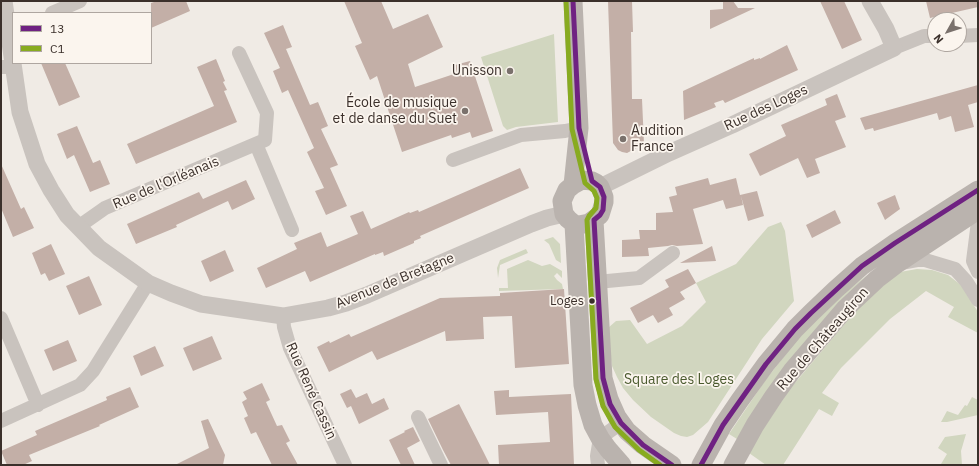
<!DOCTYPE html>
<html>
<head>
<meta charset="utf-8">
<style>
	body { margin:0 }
	#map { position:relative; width:979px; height:466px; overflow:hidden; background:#f0ebe5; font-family:"IBM Plex Sans",sans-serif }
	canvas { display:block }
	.frame { position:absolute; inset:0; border:2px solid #3b302b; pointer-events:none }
	.legend { position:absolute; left:12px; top:12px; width:140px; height:52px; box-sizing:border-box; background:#fbf5ee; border:1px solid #aea6a0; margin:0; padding:5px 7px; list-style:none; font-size:12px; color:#3b302b }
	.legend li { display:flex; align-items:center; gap:8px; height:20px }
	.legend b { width:20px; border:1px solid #aea6a0 }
	.north { position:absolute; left:927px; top:12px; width:40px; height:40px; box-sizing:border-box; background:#fbf5ee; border:1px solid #aea6a0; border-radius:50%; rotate:231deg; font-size:11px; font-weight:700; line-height:16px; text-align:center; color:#3b302b }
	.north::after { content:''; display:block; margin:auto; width:14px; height:18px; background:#7a716c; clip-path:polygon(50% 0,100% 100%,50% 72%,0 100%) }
</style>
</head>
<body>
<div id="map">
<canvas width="979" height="466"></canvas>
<div class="frame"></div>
<ul class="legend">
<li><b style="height:5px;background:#6f2282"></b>13</li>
<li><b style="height:5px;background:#88ab20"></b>C1</li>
</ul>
<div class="north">N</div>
</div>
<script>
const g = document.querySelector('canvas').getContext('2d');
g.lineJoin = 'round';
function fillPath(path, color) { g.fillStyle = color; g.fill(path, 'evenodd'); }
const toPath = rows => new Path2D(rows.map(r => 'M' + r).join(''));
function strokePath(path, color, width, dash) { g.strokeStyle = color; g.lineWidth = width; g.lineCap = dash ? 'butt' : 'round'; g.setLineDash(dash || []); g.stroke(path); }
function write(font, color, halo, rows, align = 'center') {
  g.font = font + ' "IBM Plex Sans",sans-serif'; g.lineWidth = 3.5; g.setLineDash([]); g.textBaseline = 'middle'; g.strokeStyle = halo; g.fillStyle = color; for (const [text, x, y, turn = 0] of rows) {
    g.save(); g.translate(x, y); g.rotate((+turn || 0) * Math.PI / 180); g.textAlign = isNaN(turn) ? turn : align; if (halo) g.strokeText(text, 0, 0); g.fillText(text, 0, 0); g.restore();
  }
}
fillPath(toPath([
	[554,34,558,122,516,127,507,130,503,126,481,57],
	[781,222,785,231,794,301,762,339,708,422,693,435,687,437,681,436,674,433,651,417,633,400,623,388,617,377,612,366,609,348,608,328,616,321,630,320,647,344,682,326,706,302,696,283,736,264,768,227],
	[553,237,560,244,561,263,556,260,549,244,544,240],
	[526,249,528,253,500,265,498,278,497,268,500,260],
	[528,260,542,266,550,264,562,271,562,278,557,273,554,276,557,280,562,284,563,289,499,291,499,288,508,288,507,269],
	[917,269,932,270,948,275,961,285,978,312,978,333,948,317,954,307,926,291,890,319,841,368,822,393,839,403,832,416,819,409,783,465,766,465,749,453,761,432,789,390,864,301,900,272],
	[867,275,841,302,737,439,729,434,764,382,800,336,837,299],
	[972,397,978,400,978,415,947,422,941,422,947,411,958,415,965,405,967,406],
	[966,434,961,451,962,465,941,464,947,454,938,448,945,437]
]), '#d1d6bf');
fillPath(toPath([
	[157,1,186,1,190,11,151,28,151,3],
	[344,1,381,1,393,29,428,14,443,47,408,64,415,87,457,73,455,65,470,61,493,131,472,138,470,132,452,138,451,135,402,152,377,76,370,80,355,46,362,43],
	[608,1,632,1,633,32,631,32,632,99,642,99,644,144,627,153,622,152,618,150,613,143],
	[723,1,733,1,738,8,755,8,710,29,710,10,723,9],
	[820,1,844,1,862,40,842,49],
	[926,1,978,1,978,7,930,18],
	[283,25,292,47,286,49,310,105,318,102,328,126,321,129,338,165,330,168,347,206,326,215,315,191,324,188,307,152,314,148,288,90,282,93,273,71,280,68,264,33],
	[787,45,798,70,725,103,723,100,714,103,716,107,684,120,683,91,754,58,754,60,760,58,760,59],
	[216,59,225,81,223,82,227,90,224,91,237,122,136,164,127,144,214,106,197,67],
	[41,63,65,63,80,97,59,106],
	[978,85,978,102,968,105,974,127,955,132,951,116,939,120,937,113,874,131,873,128,865,130,860,118],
	[837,94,846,117,835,121,846,147,815,159,820,173,807,178,798,158,760,176,749,154,786,136,781,125,827,105,825,99],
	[77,126,93,163,100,160,110,184,90,192,74,155,67,159,57,134],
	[1,164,21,209,24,207,34,228,13,237,1,208],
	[520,168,529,188,420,236,421,238,414,241,414,243,384,256,383,252,375,255,375,254,310,282,305,271,266,288,257,268,297,249,294,243,321,232,327,247,358,234,350,216,363,211,371,229,409,212,410,213,418,210,419,212],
	[708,178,710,185,736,178,740,195,757,191,764,216,748,221,741,196,743,205,726,209,723,200,707,205,693,209,703,244,677,246,672,245,668,246,648,248,649,256,622,257,622,240,640,239,639,230,656,230,656,213,673,212,669,197,677,195,675,187],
	[246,180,255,199,232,210,228,201,176,225,177,227,136,244,127,224,199,192,203,199],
	[895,195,900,209,885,220,877,203],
	[835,210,841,223,812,238,806,225],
	[51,244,65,274,49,281,45,273,41,275,32,253],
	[712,246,716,261,680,263],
	[225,250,234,271,210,282,201,261],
	[688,269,696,283,680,292,685,299,669,308,673,315,658,323,653,315,638,323,630,308,669,287,665,280],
	[89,276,102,305,79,315,66,286],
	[564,289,569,364,515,368,512,316,483,317,484,339,446,341,445,331,377,360,372,351,329,372,317,347,329,341,330,343,349,334,351,337,440,298,500,296,500,293],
	[212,336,222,359,193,371,183,348],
	[68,340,77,361,53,371,44,350],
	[155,346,164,366,141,376,133,356],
	[262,383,270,400,266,402,277,426,282,425,290,441,286,443,298,465,272,465,256,432,251,434,244,418,248,416,242,402,247,399,243,392],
	[130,387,139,407,99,425,100,426,29,455,32,461,23,465,7,465,1,451,37,435,35,431,107,400,106,397],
	[351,389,356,398,367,393,372,404,384,398,389,409,359,424,351,406,347,408,340,394],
	[509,390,509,397,571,394,574,465,499,465,498,445,550,442,548,412,496,415,494,391],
	[459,404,482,449,490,465,451,465,443,450,428,419],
	[208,419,225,455,223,465,175,465,209,448,201,421],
	[413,427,420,441,407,448,415,465,401,465,389,440,405,432,404,431]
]), '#c3afa7');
strokePath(toPath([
	[52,13,80,1],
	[959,36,978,35],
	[894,48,924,36,935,36],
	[1,67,13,67],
	[256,144,292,230],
	[453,160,521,135,565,131,579,128],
	[978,222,973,261,978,272],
	[78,227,105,208,265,140,267,113,239,53],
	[901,263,917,260,925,260,955,269,966,281,978,300],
	[597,282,639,278,673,253],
	[283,316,284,327,290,348,345,465],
	[1,318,38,405],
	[418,417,441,465],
	[1,421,80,385,93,371,148,283],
	[598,465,597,456,600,438,621,423]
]), '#c9c3be', 14);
strokePath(toPath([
	[4,1,20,112,37,164,51,190,67,215,99,248,148,283,171,293,201,304,283,316,328,308,346,303,367,295,531,224,547,218,564,214],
	[600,187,669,153,732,125,894,48,886,29,870,1]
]), '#c9c3be', 17);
strokePath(toPath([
	[573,1,579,128,573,185],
	[582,180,592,181,596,183,600,187,604,197,604,202,600,215,589,223,579,225,574,224,568,219,564,214,562,201,567,190,573,185,582,180],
	[594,220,603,378,609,399,617,417,627,431,643,445,672,465],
	[574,224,583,385,587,405,593,425,600,438,608,449,622,465],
	[701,465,723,425,740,400,766,364,795,329,811,313,835,290,862,266,895,243,978,190],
	[733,465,755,425,774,396,792,371,845,309,877,279,898,263,978,210]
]), '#bab3ae', 19);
strokePath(toPath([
	[573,1,579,128,592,181,600,187,604,197,603,210,600,215,594,220,603,378,610,404,621,423,643,445,672,465],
	[701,465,723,425,766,364,795,329,811,313,862,266,895,243,978,190]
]), '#6f2282', 5);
strokePath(toPath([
	[566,1,572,129,585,183,594,191,597,198,596,208,589,216,587,220,596,379,603,406,615,427,639,450,660,465]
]), '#88ab20', 5);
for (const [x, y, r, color] of [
	[510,71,4,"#7a716c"],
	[465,111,4,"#7a716c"],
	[623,139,4,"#7a716c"],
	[592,301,3.5,"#3b302b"]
]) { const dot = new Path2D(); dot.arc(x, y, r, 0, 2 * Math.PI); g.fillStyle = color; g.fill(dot); strokePath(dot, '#fbf5ee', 1.5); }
write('13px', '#3b302b', '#fbf5ee', [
	["Loges",584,301]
], 'right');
write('14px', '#3b302b', '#fbf5ee', [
	["Unisson",502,71],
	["École de musique",457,103],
	["et de danse du Suet",457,119],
	["Audition",631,131,"left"],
	["France",631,147,"left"]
], 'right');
write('14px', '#3b302b', '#fbf5ee', [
	["Rue des Loges",766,108,-25],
	["Rue de l'Orléanais",166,183,-23],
	["Avenue de Bretagne",395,281,-22],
	["Rue de Châteaugiron",823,339,-49],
	["Rue René Cassin",311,391,66]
]);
write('14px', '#4a5a2e', '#fbf5ee', [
	["Square des Loges",679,380]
]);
</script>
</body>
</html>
